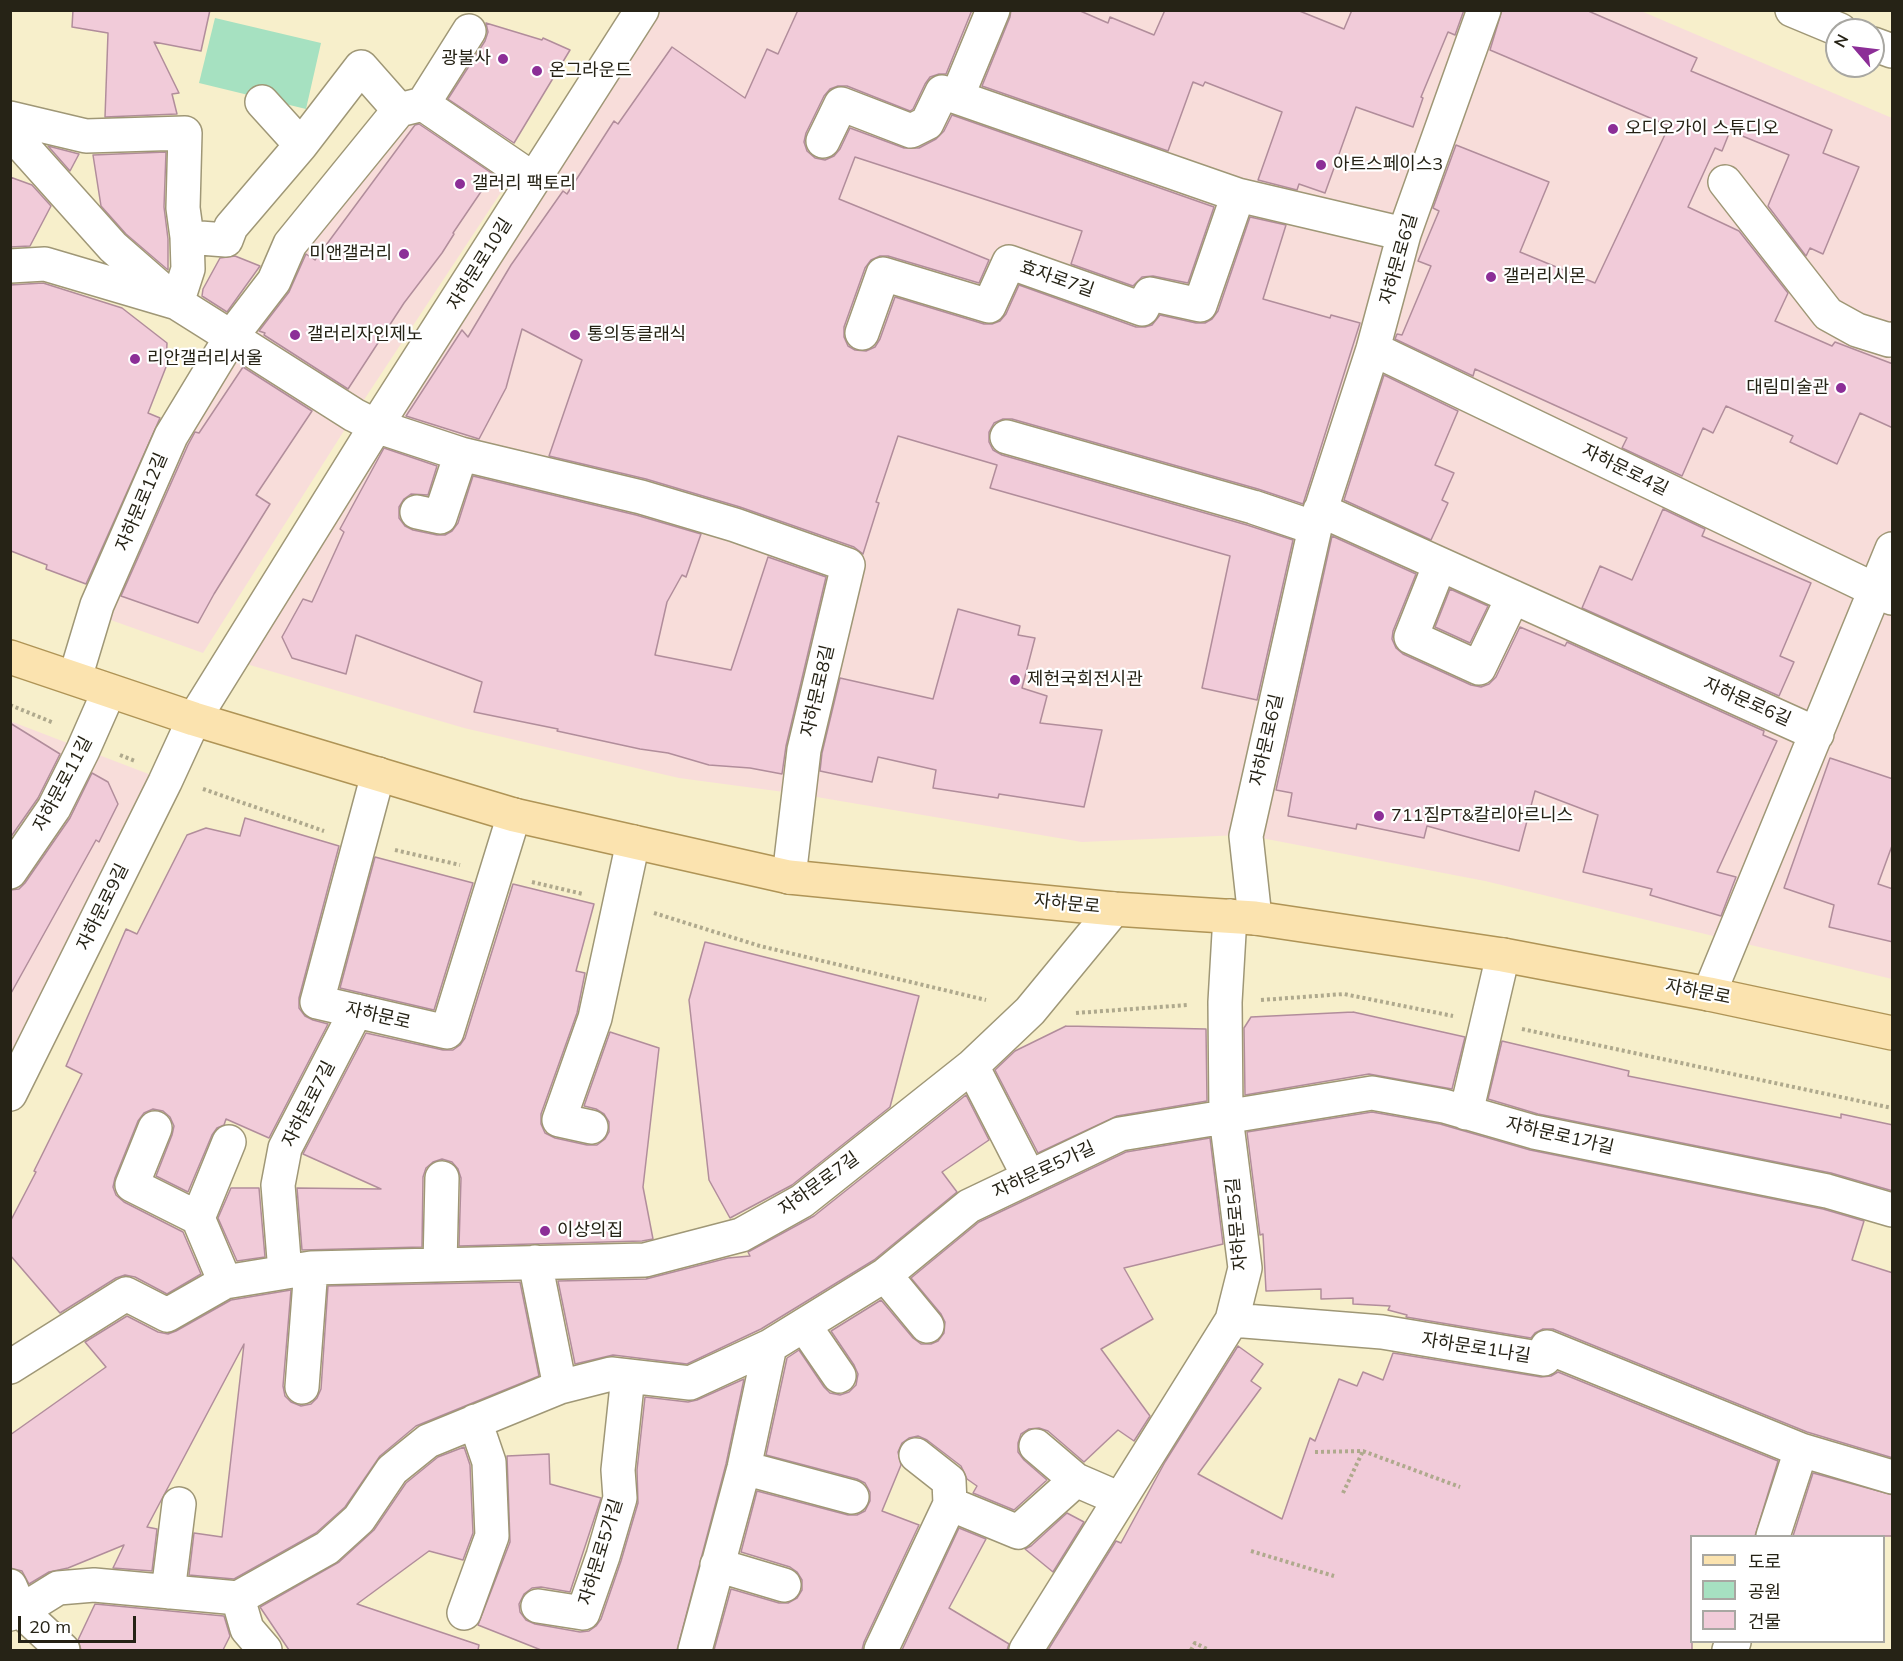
<!DOCTYPE html>
<html>
<head>
<meta charset="utf-8">
<style>
	body { margin:0 }
	#map { position:relative; width:1903px; height:1661px; overflow:hidden; background:#f7efcb; font-family:Mulish,"Noto Sans KR",sans-serif }
	canvas { display:block }
	.frame { position:absolute; inset:0; border:12px solid #262316; pointer-events:none }
	.legend { position:absolute; left:1690px; top:1535px; width:195px; height:108px; box-sizing:border-box; background:#fff; border:2px solid #a8a7a2; margin:0; padding:8px 10px; list-style:none; font-size:18px; color:#262316 }
	.legend li { display:flex; align-items:center; gap:12px; height:30px }
	.legend b { width:30px; border:2px solid #a8a7a2 }
	.north { position:absolute; left:1825px; top:18px; width:60px; height:60px; box-sizing:border-box; background:#fff; border:2px solid #a8a7a2; border-radius:50%; rotate:298deg; font-size:16px; font-weight:700; line-height:24px; text-align:center; color:#262316 }
	.north::after { content:''; display:block; margin:auto; width:21px; height:27px; background:#8c2e97; clip-path:polygon(50% 0,100% 100%,50% 72%,0 100%) }
	.scale { position:absolute; left:18px; top:1616px; width:118px; height:27px; box-sizing:border-box; border:3px solid #262316; border-top:0; padding-left:8px; font-size:18px; line-height:21px; white-space:nowrap; color:#262316; -webkit-text-stroke:4px #fff; paint-order:stroke }
</style>
</head>
<body>
<div id="map">
<canvas width="1903" height="1661"></canvas>
<div class="frame"></div>
<ul class="legend">
<li><b style="height:8px;background:#fbe3af"></b>도로</li>
<li><b style="height:16px;background:#a6e1c1"></b>공원</li>
<li><b style="height:16px;background:#f1cbd9"></b>건물</li>
</ul>
<div class="north">N</div>
<div class="scale">20 m</div>
</div>
<script>
const g = document.querySelector('canvas').getContext('2d');
g.lineJoin = 'round';
function fillPath(path, color) { g.fillStyle = color; g.fill(path, 'evenodd'); }
const toPath = rows => new Path2D(rows.map(r => 'M' + r).join(''));
function strokePath(path, color, width, dash) { g.strokeStyle = color; g.lineWidth = width; g.lineCap = dash ? 'butt' : 'round'; g.setLineDash(dash || []); g.stroke(path); }
function write(font, color, halo, rows, align = 'center') {
  g.font = font + ' Mulish,"Noto Sans KR",sans-serif'; g.lineWidth = 4.5; g.setLineDash([]); g.textBaseline = 'middle'; g.strokeStyle = halo; g.fillStyle = color; for (const [text, x, y, turn = 0] of rows) {
    g.save(); g.translate(x, y); g.rotate((+turn || 0) * Math.PI / 180); g.textAlign = isNaN(turn) ? turn : align; if (halo) g.strokeText(text, 0, 0); g.fillText(text, 0, 0); g.restore();
  }
}
fillPath(toPath([
	[653,11,1479,11,1401,236,1240,835,1082,842,799,794,679,778,464,728,243,663],
	[1489,11,1641,11,1892,118,1892,979,1485,881,1251,836,1318,529],
	[399,110,517,168,354,415,203,653,94,614,171,436],
	[10,721,159,778,10,1083]
]), '#f8ddda');
fillPath(toPath([
	[215,18,321,43,306,109,199,83]
]), '#a6e1c1');
const building = toPath([
	[73,10,210,10,201,51,154,42,179,93,172,94,177,114,105,117,108,33,72,27,73,10],
	[798,10,972,10,946,74,939,74,930,77,925,84,913,109,910,111,847,86,838,86,830,89,824,96,806,133,804,142,807,151,815,158,825,160,834,156,840,149,850,128,904,148,919,148,936,139,944,131,952,115,1214,207,1188,283,1153,276,1142,277,1133,286,1071,264,1082,231,855,157,839,199,989,260,979,283,888,256,880,256,871,260,865,268,844,327,844,337,848,346,855,350,866,351,875,347,880,339,895,297,984,324,992,324,1000,321,1006,314,1019,285,1136,327,1145,327,1152,325,1160,315,1196,323,1205,323,1212,319,1218,311,1250,217,1286,225,1263,299,1330,318,1331,315,1360,323,1303,504,1258,489,1012,419,1003,419,994,423,989,432,989,442,993,450,1002,455,1247,525,1293,540,1257,700,1202,688,1230,556,990,488,997,465,898,436,876,502,879,503,863,554,854,547,740,507,646,479,549,456,582,360,522,329,506,388,479,439,406,416,462,330,468,337,511,265,563,191,567,194,614,121,618,124,672,47,745,98,767,49,778,54,798,10],
	[1011,10,1078,10,1108,23,1110,17,1154,35,1165,10,1297,10,1344,29,1352,10,1464,10,1455,35,1448,32,1421,97,1423,98,1413,127,1356,107,1325,193,1299,184,1297,190,1258,180,1282,112,1205,82,1203,86,1193,82,1168,151,982,86,1010,17,1011,10],
	[1502,10,1586,10,1697,58,1691,71,1832,130,1823,153,1859,167,1823,254,1810,248,1806,256,1768,206,1789,155,1730,131,1722,151,1715,148,1688,207,1739,231,1788,293,1775,321,1832,346,1835,342,1893,364,1893,428,1860,413,1837,464,1790,442,1793,436,1726,406,1713,433,1703,428,1682,476,1622,448,1627,438,1475,369,1473,376,1395,339,1397,334,1402,335,1431,266,1418,261,1439,211,1433,208,1456,145,1549,182,1520,252,1595,283,1669,126,1490,50,1502,10],
	[486,23,542,40,543,38,570,50,514,143,448,99,485,41,488,32,486,23],
	[419,124,493,174,453,233,454,234,442,253,404,303,348,389,264,335,265,333,259,331,289,292,306,254,315,260,415,125,419,124],
	[48,146,79,154,70,171,48,146],
	[166,152,164,207,168,239,168,270,126,234,101,206,93,155,166,152],
	[10,177,32,185,51,206,30,246,10,247,10,177],
	[235,256,260,266,227,312,202,296,203,289,220,258,235,256],
	[43,283,122,308,167,343,166,367,148,413,160,418,86,584,46,569,47,565,11,551,10,285,43,283],
	[243,367,312,411,256,495,270,504,214,594,198,623,121,596,188,445,195,432,199,433,243,367],
	[1384,375,1458,411,1435,465,1454,473,1442,500,1448,503,1431,540,1344,500,1384,375],
	[384,448,437,466,428,495,411,494,404,499,399,507,399,518,405,526,413,530,437,535,445,535,452,531,458,523,473,476,636,515,701,534,686,577,682,575,667,602,655,655,731,670,768,557,826,577,786,746,782,774,750,768,709,765,668,753,640,749,557,731,558,729,474,712,482,682,356,635,346,674,292,658,282,637,303,599,312,602,344,532,340,529,384,448],
	[1663,509,1705,529,1702,536,1811,583,1780,656,1794,662,1779,696,1582,608,1600,566,1632,580,1663,509],
	[1332,536,1416,574,1393,631,1392,639,1396,648,1403,654,1471,685,1481,687,1489,684,1496,677,1520,627,1565,646,1567,642,1764,731,1763,735,1777,741,1717,872,1736,877,1721,916,1650,895,1652,889,1583,872,1598,815,1535,791,1519,851,1427,826,1424,838,1357,824,1356,829,1288,816,1292,793,1276,790,1332,536],
	[1450,589,1488,606,1470,643,1435,627,1450,589],
	[958,609,1020,626,1018,635,1035,638,1022,688,1047,696,1040,723,1102,730,1084,807,999,794,998,798,933,788,936,770,878,757,872,782,820,771,822,753,840,678,933,699,958,609],
	[10,723,60,754,38,798,10,838,10,723],
	[1830,758,1893,779,1893,843,1878,884,1893,889,1893,942,1829,927,1834,905,1784,888,1830,758],
	[92,773,108,782,118,804,99,842,96,840,10,995,10,890,19,889,25,883,70,818,92,773],
	[245,818,339,846,299,998,299,1008,305,1016,313,1020,328,1024,269,1138,226,1119,224,1125,217,1128,212,1135,188,1192,156,1176,172,1135,174,1126,170,1117,163,1111,153,1109,144,1113,138,1121,115,1178,113,1187,116,1195,124,1202,183,1232,201,1274,167,1294,135,1277,125,1275,116,1278,60,1313,10,1255,10,1222,36,1172,34,1171,82,1074,66,1066,126,929,137,934,187,835,206,828,240,836,245,818],
	[375,857,473,883,434,1010,340,988,375,857],
	[513,884,594,904,576,971,585,973,577,1013,541,1114,541,1124,545,1133,555,1138,587,1145,597,1145,605,1139,609,1132,609,1122,604,1114,596,1109,584,1106,610,1032,659,1048,643,1187,653,1239,642,1241,459,1246,461,1178,458,1169,452,1162,442,1159,433,1162,426,1168,423,1177,422,1247,302,1250,297,1188,381,1189,303,1154,366,1033,443,1050,453,1050,460,1045,465,1038,513,884],
	[705,942,919,996,890,1107,792,1185,730,1218,709,1180,689,1000,705,942],
	[1353,1012,1465,1037,1452,1089,1369,1074,1245,1095,1244,1028,1251,1017,1353,1012],
	[1066,1026,1206,1029,1207,1101,1117,1116,1038,1153,995,1070,1015,1051,1066,1026],
	[1502,1041,1629,1071,1628,1076,1841,1118,1841,1114,1893,1125,1893,1191,1831,1173,1538,1114,1488,1099,1502,1041],
	[966,1095,989,1140,942,1172,957,1192,874,1260,761,1329,687,1364,613,1355,575,1364,558,1281,646,1279,728,1258,750,1256,748,1252,814,1216,966,1095],
	[1372,1112,1440,1124,1530,1150,1823,1209,1864,1221,1852,1260,1893,1273,1893,1458,1807,1432,1553,1329,1543,1329,1535,1333,1531,1338,1406,1317,1407,1315,1388,1310,1390,1306,1353,1304,1353,1298,1321,1299,1321,1289,1266,1291,1263,1234,1260,1235,1247,1132,1372,1112],
	[1210,1138,1223,1244,1124,1268,1153,1319,1101,1349,1150,1416,1134,1441,1118,1430,1084,1462,1048,1431,1039,1428,1029,1429,1021,1434,1018,1443,1018,1452,1024,1460,1047,1480,1014,1510,973,1493,977,1486,967,1479,961,1466,927,1440,918,1436,909,1438,902,1443,898,1452,901,1465,882,1511,919,1525,864,1642,862,1650,714,1650,731,1589,779,1603,788,1603,797,1598,802,1590,802,1580,797,1572,790,1567,741,1552,757,1491,848,1515,857,1515,865,1511,870,1501,870,1492,865,1483,857,1479,766,1455,787,1358,799,1350,824,1387,830,1393,840,1395,849,1392,856,1385,858,1374,854,1365,831,1331,881,1300,913,1338,921,1344,931,1344,938,1341,944,1333,945,1322,941,1314,911,1278,979,1222,1126,1152,1210,1138],
	[231,1188,259,1188,265,1257,237,1261,218,1218,231,1188],
	[520,1282,539,1376,416,1426,380,1456,345,1507,316,1533,234,1579,189,1575,194,1533,222,1537,244,1344,147,1527,157,1529,152,1571,113,1568,124,1545,68,1568,49,1572,29,1584,22,1571,10,1568,10,1435,106,1367,85,1342,127,1316,158,1332,168,1334,176,1331,231,1300,291,1290,283,1386,285,1396,291,1402,301,1406,311,1404,317,1398,321,1389,328,1286,520,1282],
	[1238,1346,1263,1364,1251,1381,1261,1388,1198,1474,1282,1519,1310,1438,1315,1441,1339,1379,1357,1386,1363,1372,1383,1380,1393,1353,1541,1377,1551,1376,1558,1372,1778,1461,1755,1536,1692,1536,1692,1650,1048,1650,1116,1541,1121,1543,1165,1462,1238,1346],
	[744,1379,726,1464,677,1650,541,1650,478,1625,510,1542,507,1456,549,1454,550,1484,601,1498,570,1592,541,1587,532,1588,524,1594,519,1604,520,1612,526,1620,535,1624,580,1632,589,1631,596,1626,601,1619,621,1561,638,1503,637,1470,645,1397,688,1402,697,1400,744,1379],
	[464,1447,470,1465,473,1533,463,1560,429,1551,357,1604,479,1645,478,1650,289,1650,260,1607,339,1562,374,1530,406,1483,438,1457,464,1447],
	[1813,1473,1893,1495,1893,1536,1793,1536,1813,1473],
	[1067,1513,1084,1522,1053,1572,1025,1549,1031,1546,1067,1513],
	[959,1528,986,1539,949,1608,1009,1644,1007,1650,902,1650,959,1528],
	[95,1604,224,1616,230,1636,223,1650,81,1650,78,1640,95,1604]
]);
fillPath(building, '#f1cbd9');
strokePath(building, '#b18d9b', 1.5);
const minor = toPath([
	[1792,10,1840,30],
	[469,31,423,104,399,110,290,244,274,281,231,337,354,415,376,426,461,454,641,497,735,525,848,565,804,750,789,877],
	[1873,44,1892,51],
	[957,97,993,10],
	[262,102,301,145],
	[423,104,533,179],
	[10,118,86,136,185,133,183,208,187,237,188,269,177,303,45,264,10,266],
	[10,132,113,247,177,303,231,337,171,436,97,605,75,678],
	[823,141,841,104,911,131,927,123,942,92,1238,195,1404,234],
	[1725,182,1828,314,1857,330,1889,340,1892,339],
	[187,237,226,240,231,227,301,145,361,67,399,110],
	[862,333,883,274,989,306,1009,262,1142,309,1150,294,1200,305,1238,195],
	[1373,349,1892,598],
	[1007,437,1253,507,1315,528],
	[1320,510,1817,734],
	[417,512,440,517,461,454],
	[1440,564,1411,637,1479,668,1513,597],
	[378,774,317,1002,447,1032,514,815],
	[10,872,54,808,83,750,109,691],
	[1255,918,1246,836,1315,528,1373,349,1404,234,1484,10],
	[1709,994,1892,549],
	[972,1066,1029,1177],
	[10,1094,165,782,194,719,376,426,642,10],
	[1466,1113,1503,955],
	[591,1127,559,1120,595,1018,633,842],
	[155,1128,132,1185,198,1218],
	[535,1262,560,1387],
	[440,1265,442,1178],
	[285,1272,278,1185,285,1148,356,1011],
	[885,1275,927,1326],
	[225,1282,198,1218,229,1142],
	[1232,1320,1382,1332,1544,1359,1547,1347,1801,1450,1892,1477],
	[804,1325,839,1376],
	[10,1367,126,1294,167,1315,225,1282,311,1268,645,1260,741,1235,802,1201,972,1066,1030,1011,1114,909],
	[302,1387,311,1268],
	[1036,1446,1076,1480],
	[916,1455,949,1481,950,1504],
	[744,1468,852,1497],
	[1773,1536,1801,1450],
	[717,1565,784,1585],
	[10,1586,21,1611,63,1650],
	[168,1592,179,1504],
	[238,1598,247,1629,265,1650],
	[538,1606,583,1613,603,1556,620,1498,618,1470,628,1376],
	[464,1613,492,1536,489,1462,475,1421],
	[10,1614,21,1611,58,1588,94,1585,238,1598,327,1548,359,1519,392,1470,428,1441,560,1387,611,1374,690,1383,770,1346,885,1275,969,1206,1120,1134,1372,1093,1444,1106,1534,1132,1827,1191,1892,1210],
	[695,1650,744,1468,770,1346],
	[881,1650,950,1504,1018,1532,1076,1480,1120,1499],
	[1026,1650,1232,1320,1245,1268,1226,1117,1225,1002,1230,916],
	[1729,1650,1734,1642]
]);
const major = toPath([
	[10,657,194,719,514,815,789,877,1114,909,1255,918,1503,955,1709,994,1892,1033]
]);
strokePath(minor, '#9f9776', 36);
strokePath(major, '#af9456', 36);
strokePath(toPath([
	[10,705,54,723],
	[120,755,135,761],
	[203,789,324,831],
	[395,850,460,865],
	[532,882,583,894],
	[654,913,760,946,986,1000],
	[1261,1000,1344,994,1453,1016],
	[1076,1013,1188,1005],
	[1522,1029,1892,1108],
	[1315,1452,1363,1451,1460,1487],
	[1343,1493,1363,1451],
	[1251,1551,1334,1576],
	[1191,1650,1195,1643,1209,1650]
]), '#afa98d', 4, [3, 3]);
strokePath(minor, '#fff', 33);
strokePath(major, '#fbe3af', 33);
for (const [x, y, r, color] of [
	[503,59,6,"#8c2e97"],
	[537,71,6,"#8c2e97"],
	[1613,129,6,"#8c2e97"],
	[1321,165,6,"#8c2e97"],
	[460,184,6,"#8c2e97"],
	[404,254,6,"#8c2e97"],
	[1491,277,6,"#8c2e97"],
	[295,335,6,"#8c2e97"],
	[575,335,6,"#8c2e97"],
	[135,359,6,"#8c2e97"],
	[1841,388,6,"#8c2e97"],
	[1015,680,6,"#8c2e97"],
	[1379,816,6,"#8c2e97"],
	[545,1231,6,"#8c2e97"]
]) { const dot = new Path2D(); dot.arc(x, y, r, 0, 2 * Math.PI); g.fillStyle = color; g.fill(dot); strokePath(dot, '#fff', 2); }
write('18px', '#262316', '#fff', [
	["광불사",491,59,"right"],
	["온그라운드",549,71],
	["오디오가이 스튜디오",1625,129],
	["아트스페이스3",1333,165],
	["갤러리 팩토리",472,184],
	["미앤갤러리",392,254,"right"],
	["갤러리시몬",1503,277],
	["갤러리자인제노",307,335],
	["통의동클래식",587,335],
	["리안갤러리서울",147,359],
	["대림미술관",1829,388,"right"],
	["제헌국회전시관",1027,680],
	["711짐PT&칼리아르니스",1391,816],
	["이상의집",557,1231]
], 'left');
write('18px', '#262316', '#fff', [
	["자하문로6길",1399,259,-74],
	["자하문로10길",480,264,-58],
	["효자로7길",1057,279,19],
	["자하문로4길",1625,470,26],
	["자하문로12길",142,502,-67],
	["자하문로8길",818,691,-77],
	["자하문로6길",1747,702,24],
	["자하문로6길",1267,740,-77],
	["자하문로11길",63,784,-62],
	["자하문로",1067,904,6],
	["자하문로9길",103,907,-64],
	["자하문로",1698,992,11],
	["자하문로",378,1016,13],
	["자하문로7길",309,1104,-63],
	["자하문로1가길",1560,1136,13],
	["자하문로5가길",1044,1170,-25],
	["자하문로7길",819,1184,-36],
	["자하문로5길",1237,1224,-95],
	["자하문로1나길",1476,1348,9],
	["자하문로5가길",601,1552,-73]
]);
</script>
</body>
</html>
